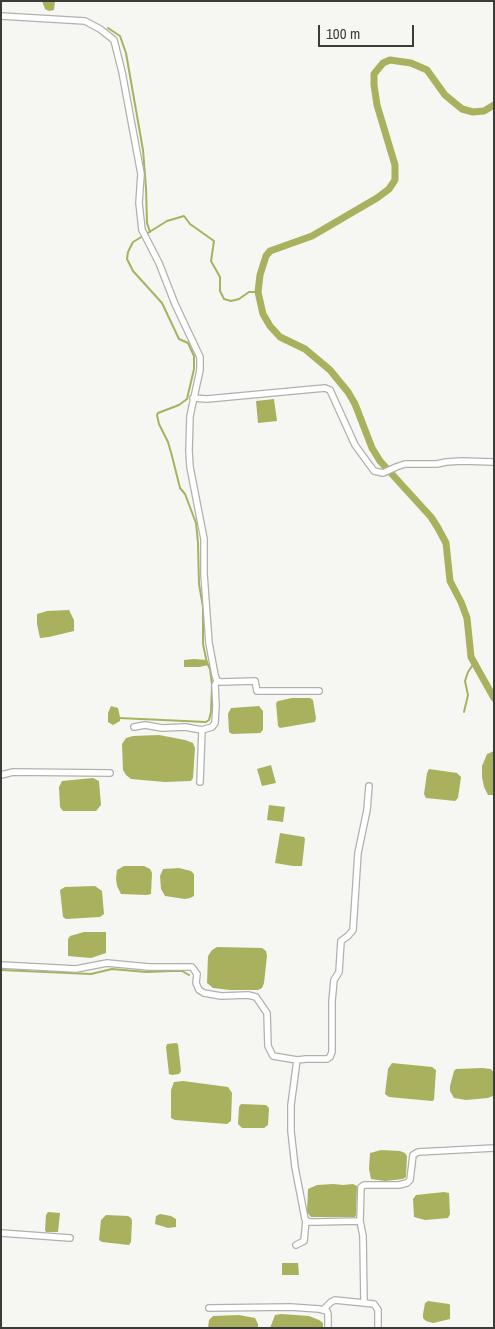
<!DOCTYPE html>
<html>
<head>
<meta charset="utf-8">
<style>
	body { margin:0 }
	#map { position:relative; width:495px; height:1329px; overflow:hidden; background:#f6f7f2; font-family:"Archivo Narrow",sans-serif }
	canvas { display:block }
	.frame { position:absolute; inset:0; border:2px solid #3b3b3a; pointer-events:none }
	.scale { position:absolute; left:318px; top:25px; width:96px; height:22px; box-sizing:border-box; border:2px solid #3b3b3a; border-top:0; padding-left:6px; font-size:15px; line-height:18px; white-space:nowrap; color:#3b3b3a; -webkit-text-stroke:4px #f6f7f2; paint-order:stroke }
</style>
</head>
<body>
<div id="map">
<canvas width="495" height="1329"></canvas>
<div class="frame"></div>
<div class="scale">100 m</div>
</div>
<script>
const g = document.querySelector('canvas').getContext('2d');
g.lineJoin = 'round';
function fillPath(path, color) { g.fillStyle = color; g.fill(path, 'evenodd'); }
const toPath = rows => new Path2D(rows.map(r => 'M' + r).join(''));
function strokePath(path, color, width, dash) { g.strokeStyle = color; g.lineWidth = width; g.lineCap = dash ? 'butt' : 'round'; g.setLineDash(dash || []); g.stroke(path); }
fillPath(toPath([
	[42,1,55,1,54,10,49,11,45,9],
	[274,399,277,421,258,423,256,401],
	[69,610,74,620,74,631,49,637,40,638,37,624,37,614,47,611],
	[194,659,207,660,209,665,199,667,184,667,184,660],
	[292,698,310,698,313,700,316,718,315,722,280,728,278,726,276,703,278,701],
	[111,706,118,708,120,717,120,721,113,725,108,722,108,713],
	[259,706,263,711,263,730,260,733,232,734,229,732,228,714,231,708],
	[159,735,185,740,193,743,195,748,193,778,191,781,165,782,131,779,126,775,123,770,122,744,126,738,133,736],
	[494,751,494,795,488,795,484,787,482,777,482,766,485,759,487,754],
	[271,765,276,783,262,786,257,769],
	[429,769,457,773,461,777,458,798,455,801,426,798,424,794,427,773],
	[93,778,99,781,101,805,96,811,63,811,60,807,59,787,62,781],
	[269,805,285,807,283,822,267,820],
	[280,833,304,837,305,839,302,866,293,866,275,863],
	[124,866,144,866,150,869,152,873,151,894,147,895,121,894,117,886,116,878,117,870],
	[179,868,191,871,194,874,194,896,190,898,185,899,165,896,161,889,160,876,163,869],
	[95,886,102,891,104,914,100,917,66,919,63,917,60,890,65,887],
	[84,932,106,932,106,953,91,958,68,956,68,939,70,936],
	[217,947,262,948,266,951,267,956,264,983,262,988,258,990,230,990,213,988,207,983,208,956,212,950],
	[176,1043,178,1044,181,1071,179,1074,172,1075,169,1074,166,1047,167,1044],
	[392,1063,432,1067,436,1070,434,1100,432,1101,389,1097,385,1094,388,1069],
	[482,1068,491,1069,494,1073,493,1096,488,1098,466,1100,454,1098,450,1091,450,1086,454,1071,456,1069],
	[183,1081,228,1087,232,1093,231,1121,227,1124,175,1120,171,1118,171,1090,174,1082],
	[241,1104,266,1105,269,1108,268,1125,264,1128,242,1128,238,1124,239,1107],
	[381,1150,400,1151,405,1153,407,1156,406,1177,403,1179,385,1181,371,1179,369,1169,370,1153],
	[333,1184,343,1185,353,1184,357,1186,356,1215,355,1217,311,1217,307,1212,308,1189,317,1185],
	[444,1192,449,1193,450,1214,448,1218,425,1220,414,1217,413,1199,416,1195],
	[48,1212,60,1213,58,1232,46,1232,45,1230,46,1215],
	[160,1214,171,1216,176,1219,176,1227,168,1228,155,1224,156,1216],
	[106,1215,128,1216,131,1218,132,1221,131,1242,129,1245,102,1242,99,1240,101,1220],
	[282,1263,298,1263,299,1275,282,1275],
	[428,1301,449,1304,450,1305,450,1319,433,1323,426,1321,423,1318,423,1314,425,1303],
	[281,1314,309,1316,319,1320,323,1323,323,1328,270,1328,275,1315],
	[239,1315,255,1318,258,1324,258,1328,208,1328,209,1320,213,1316]
]), '#a9b15f');
strokePath(toPath([
	[108,28,120,36,126,53,143,150,146,188,147,223,150,232],
	[464,712,468,695,465,681,468,672,474,663],
	[119,718,206,722,209,720,211,712,212,685,210,669,207,663,203,644,203,607,199,584,198,543,196,523,185,494,180,488,172,456,168,442,159,424,157,415,158,413,179,405,187,399,194,369,194,356,188,343,179,339,162,303,133,271,127,259,128,252,133,242,138,239,167,221,184,216,190,224,214,241,211,261,220,277,220,291,224,299,231,301,239,299,249,292,258,292],
	[1,970,91,974,112,969,146,972,172,971,182,971,189,975]
]), '#a9b15f', 2);
strokePath(toPath([
	[494,105,484,111,473,112,462,109,445,95,427,70,411,63,390,60,383,63,374,74,374,85,377,105,395,165,395,180,389,189,377,198,312,236,270,251,266,256,260,275,258,292,263,314,270,326,280,337,305,349,330,370,348,392,355,404,372,448,380,461,431,517,438,528,446,543,450,581,461,602,467,618,471,657,494,698]
]), '#a9b15f', 7);
const street = toPath([
	[1,16,85,21,100,29,114,40,122,72,141,174,139,203,142,230,159,263,175,304,200,357,200,370,190,416,189,451,190,467,204,539,204,574,209,643,215,675,217,681,221,682,255,681,257,691,319,691],
	[193,398,207,399,325,388,330,390,355,445,374,471,383,473,396,467,405,464,437,464,446,462,462,461,494,462],
	[134,727,145,725,162,728,185,727,202,730,212,727,215,723,216,705,215,685,217,681],
	[1,775,13,772,110,773],
	[200,782,202,730],
	[1,965,76,969,107,963,149,967,192,967,197,974,196,983,199,990,204,993,221,996,248,995,256,997,267,1013,268,1046,273,1056,297,1060],
	[360,1221,316,1222,308,1222,305,1219,295,1167,291,1131,291,1105,297,1060,306,1059,327,1059,330,1057,332,1052,332,1001,334,980,339,972,341,941,348,936,353,930,358,853,367,810,369,786],
	[1,1233,70,1238],
	[296,1245,304,1241,306,1220],
	[364,1303,363,1236,360,1221,361,1187,364,1185,399,1185,407,1183,410,1180,413,1155,418,1152,494,1148],
	[209,1308,290,1307,319,1309,327,1311,328,1314,328,1328],
	[323,1310,331,1302,335,1300,374,1304,378,1310,378,1328]
]);
strokePath(street, '#b0b1ad', 8);
strokePath(street, '#fff', 5.5);
</script>
</body>
</html>
